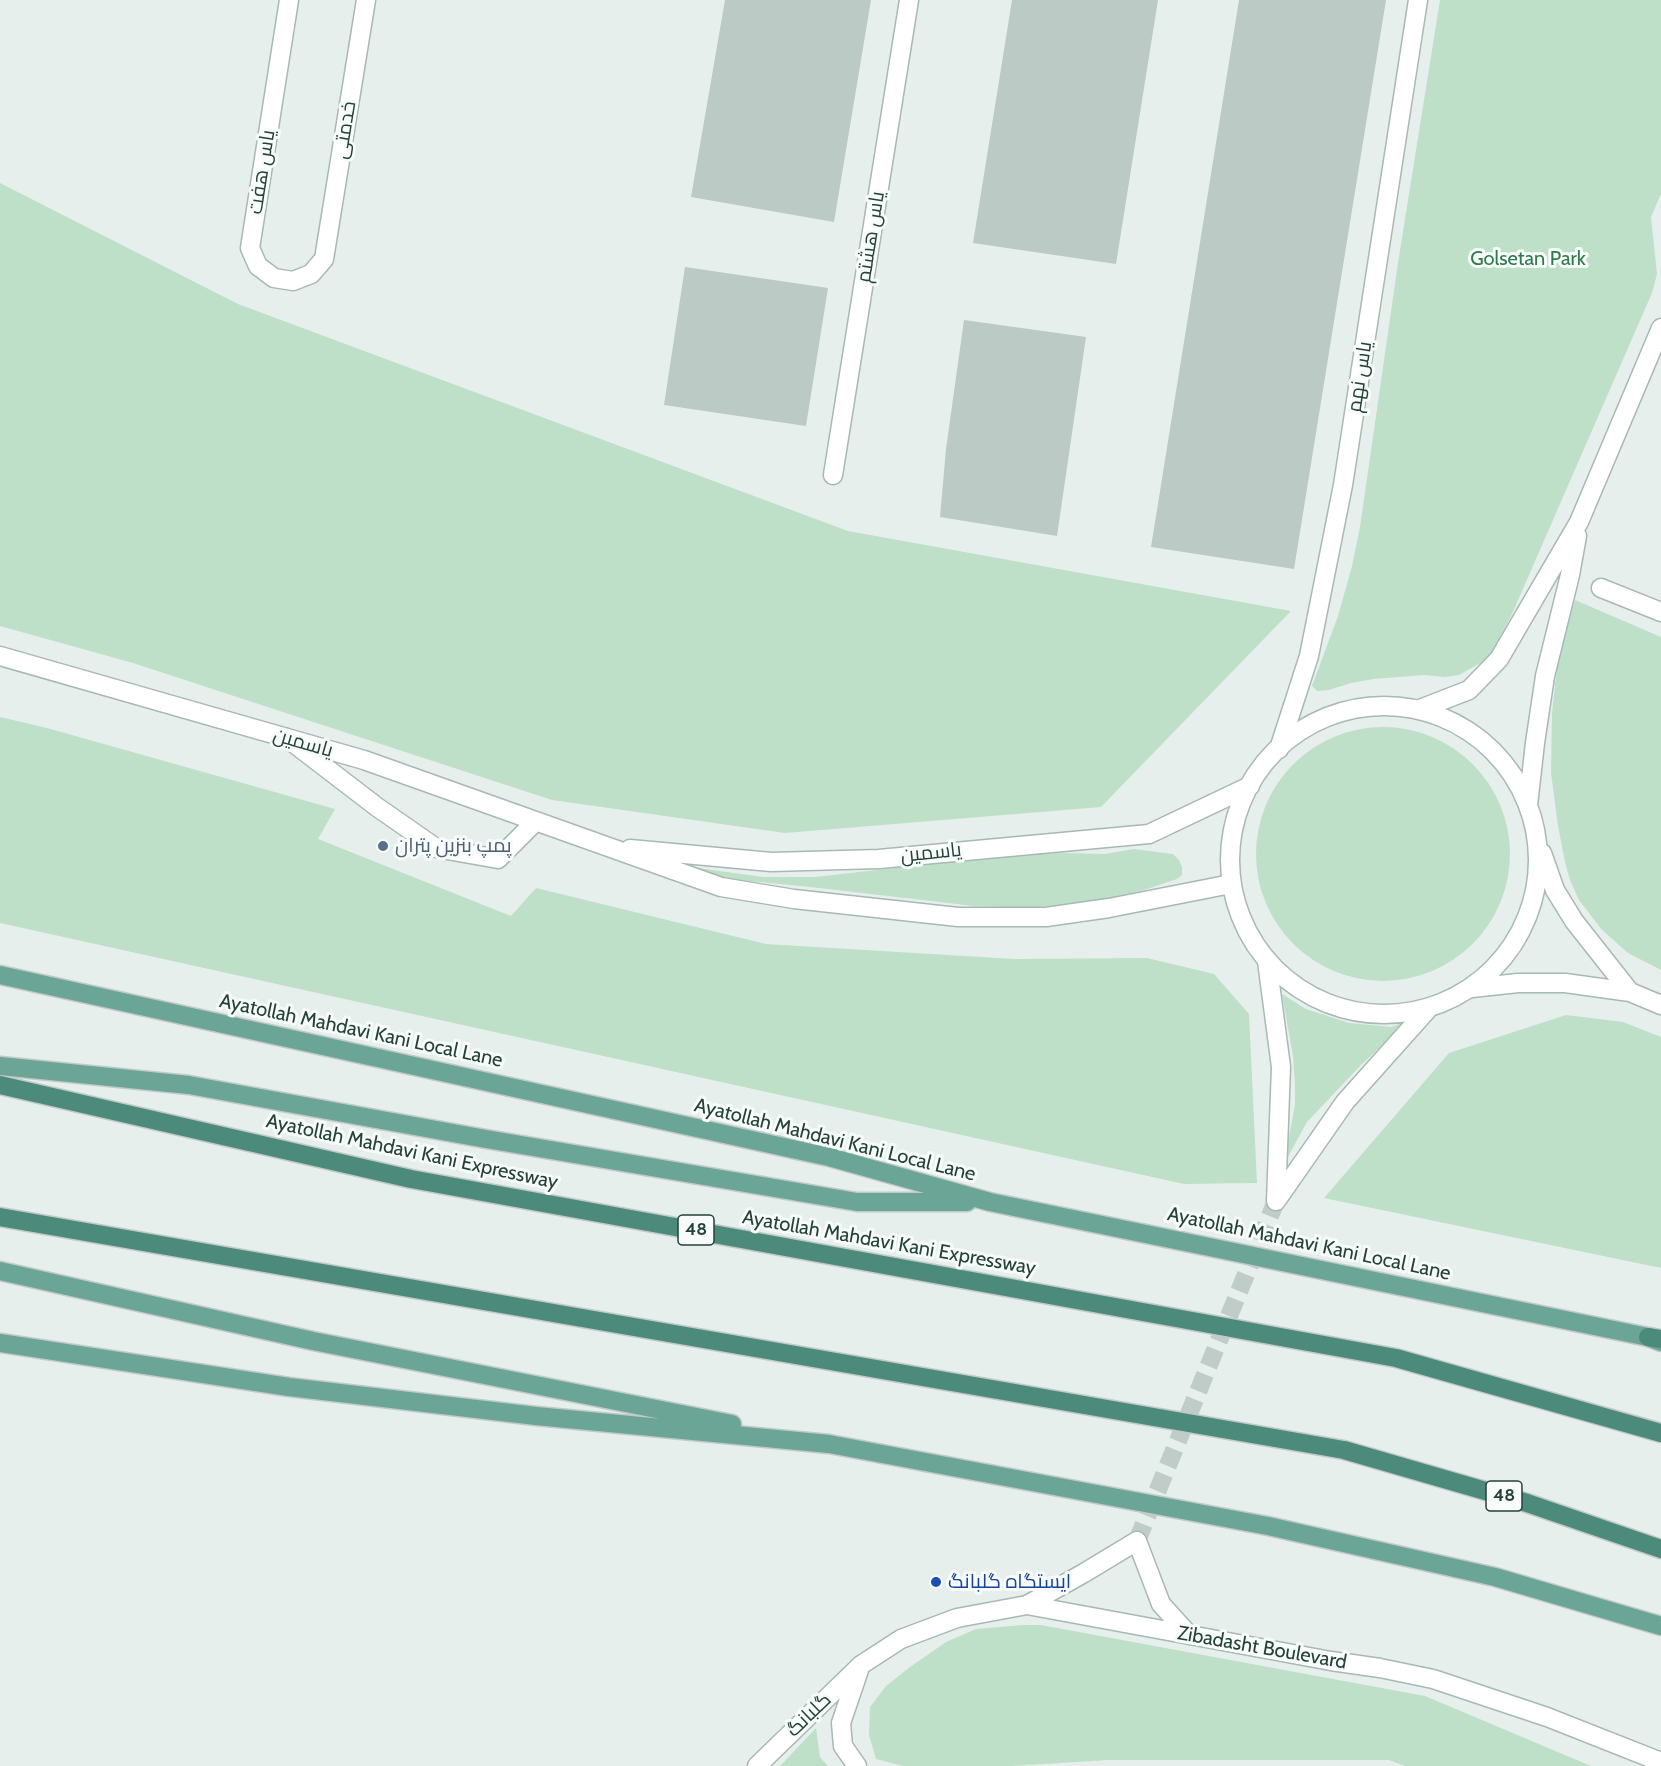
<!DOCTYPE html>
<html>
<head>
<meta charset="utf-8">
<style>
	body { margin:0 }
	canvas { display:block; background:#e6efeb }
</style>
</head>
<body>
<canvas width="1661" height="1766"></canvas>
<script>
const g = document.querySelector('canvas').getContext('2d');
g.lineJoin = 'round';
function fillPath(path, color) { g.fillStyle = color; g.fill(path, 'evenodd'); }
const toPath = rows => new Path2D(rows.map(r => 'M' + r).join(''));
function strokePath(path, color, width, dash) { g.strokeStyle = color; g.lineWidth = width; g.lineCap = dash ? 'butt' : 'round'; g.setLineDash(dash || []); g.stroke(path); }
function write(font, color, halo, rows, align = 'center') {
  g.font = font + ' Cabin,Cairo,sans-serif'; g.lineWidth = 6; g.setLineDash([]); g.textBaseline = 'middle'; g.strokeStyle = halo; g.fillStyle = color; for (const [text, x, y, turn = 0] of rows) {
    g.save(); g.translate(x, y); g.rotate((+turn || 0) * Math.PI / 180); g.textAlign = isNaN(turn) ? turn : align; if (halo) g.strokeText(text, 0, 0); g.fillText(text, 0, 0); g.restore();
  }
}
fillPath(toPath([
	[1440,0,1661,0,1661,194,1651,217,1657,274,1652,293,1512,614,1492,652,1482,662,1459,675,1445,677,1424,675,1373,679,1351,683,1329,690,1317,691,1312,686,1338,616,1352,566,1360,527,1398,263],
	[0,183,238,304,848,531,1291,611,1101,807,785,833,552,800,133,663,0,626],
	[1575,600,1661,637,1661,970,1628,953,1602,930,1579,900,1570,880,1565,862,1558,826,1551,773,1552,713,1558,658],
	[0,717,47,728,335,809,318,839,511,916,536,888,766,944,1014,959,1147,958,1214,974,1249,1014,1257,1183,1184,1184,0,923],
	'1256 854a127 127 0 1 1 254 0a127 127 0 1 1-254 0Z',
	[1134,849,1173,854,1179,860,1182,867,1182,875,1177,879,1144,890,1091,902,1028,908,974,906,810,887,719,878,697,872,698,868,763,877,815,877,1009,855,1062,853,1105,854],
	[1282,994,1306,1009,1349,1023,1392,1027,1410,1019,1361,1065,1307,1122,1284,1164,1295,1105,1295,1085,1293,1056],
	[1566,1015,1623,1022,1661,1037,1661,1268,1324,1198,1449,1053],
	[1022,1625,1041,1625,1425,1696,1591,1766,1405,1766,1389,1760,1108,1760,1012,1766,903,1766,876,1759,869,1735,870,1707,886,1686,910,1667,946,1642,976,1629],
	[816,1728,820,1757,828,1766,780,1766]
]), '#bfe0c8');
fillPath(toPath([
	[725,0,871,0,834,222,691,197],
	[1012,0,1158,0,1116,264,973,243],
	[1239,0,1386,0,1294,569,1151,547],
	[685,267,828,288,806,426,664,405],
	[964,320,1086,337,1057,536,940,517,946,449]
]), '#bbcac4');
strokePath(toPath([
	[1137,1541,1276,1201]
]), '#bfccc8', 18, [18, 9]);
const service = toPath([
	[287,738,377,807,436,848,498,859,535,822]
]);
const minor = toPath([
	[833,475,909,0]
]);
const tertiary = toPath([
	[289,0,250,248,258,266,274,278,293,281,311,274,324,259,366,0],
	[1601,588,1661,612],
	[0,656,364,760,721,887,794,899,958,917,1046,917,1109,908,1231,884],
	'1230 860a154 154 0 1 1 308 0a154 154 0 1 1-308 0Z',
	[1420,709,1469,690,1499,659,1579,522,1661,328],
	[1279,749,1309,656,1343,485,1418,0],
	[1528,805,1535,743,1545,676,1570,575,1577,536],
	[630,849,771,862,879,859,1149,834,1250,786],
	[1542,853,1555,890,1574,921,1630,992],
	[1267,961,1281,1067,1276,1201],
	[1472,988,1518,983,1565,983,1630,992,1661,1005],
	[1276,1201,1345,1102,1428,1009],
	[1027,1605,1084,1573,1137,1541,1161,1604,1189,1635],
	[757,1766,861,1665,901,1639,957,1618,1027,1605,1331,1661,1380,1668,1433,1679,1547,1717,1661,1762],
	[857,1766,843,1746,841,1723,859,1670]
]);
const primary = toPath([
	[0,975,829,1157,990,1202,1648,1337,1661,1342],
	[0,1066,189,1085,486,1139,857,1202,967,1202],
	[0,1271,313,1341,732,1424],
	[0,1343,289,1387,536,1416,829,1444,1268,1526,1495,1577,1661,1626]
]);
const trunk = toPath([
	[0,1085,411,1179,1396,1358,1661,1433],
	[0,1217,1344,1450,1527,1503,1661,1549],
	[1648,1337,1661,1339]
]);
strokePath(service, '#a8b8b2', 21);
strokePath(minor, '#a8b8b2', 21);
strokePath(tertiary, '#a8b8b2', 21);
strokePath(primary, '#c2cac8', 21);
strokePath(trunk, '#c2cac8', 21);
strokePath(service, '#fff', 18);
strokePath(minor, '#fff', 18);
strokePath(tertiary, '#fff', 18);
strokePath(primary, '#6aa596', 18);
strokePath(trunk, '#4c8a7c', 18);
for (const [x, y, r, color] of [
	[383,846,6,"#5c6f8a"],
	[936,1582,6,"#1a4fb4"]
]) { const dot = new Path2D(); dot.arc(x, y, r, 0, 2 * Math.PI); g.fillStyle = color; g.fill(dot); strokePath(dot, '#f7fbf9', 2); }
for (const [x, y, w] of [
	[696,1230,36],
	[1504,1496,36]
]) { const box = new Path2D(); box.roundRect(x - w / 2, y - 15, w, 30, 4.5); g.fillStyle = '#f7fbf9'; g.fill(box); strokePath(box, '#24423a', 1.5); }
write('bold 18px', '#24423a', null, [
	["48",696,1230],
	["48",1504,1496]
]);
write('20px', '#24423a', '#f7fbf9', [
	["خدمتی",345,130,-81],
	["یاس هفت",262,172,-81],
	["یاس هشتم",871,237,-81],
	["یاس نهم",1360,377,-81],
	["یاسمین",303,743,16],
	["یاسمین",931,853,-6],
	["Ayatollah Mahdavi Kani Local Lane",361,1031,12],
	["Ayatollah Mahdavi Kani Local Lane",835,1140,14],
	["Ayatollah Mahdavi Kani Expressway",412,1152,12],
	["Ayatollah Mahdavi Kani Expressway",889,1243,10],
	["Ayatollah Mahdavi Kani Local Lane",1309,1244,12],
	["Zibadasht Boulevard",1262,1648,10],
	["گلبانگ",809,1715,-44]
]);
write('20px', '#2d7a4b', '#f7fbf9', [
	["Golsetan Park",1528,259]
]);
write('20px', '#4e5e75', '#f7fbf9', [
	["پمپ بنزین پتران",395,846]
], 'left');
write('20px', '#164399', '#f7fbf9', [
	["ایستگاه گلبانگ",948,1582]
], 'left');
</script>
</body>
</html>
